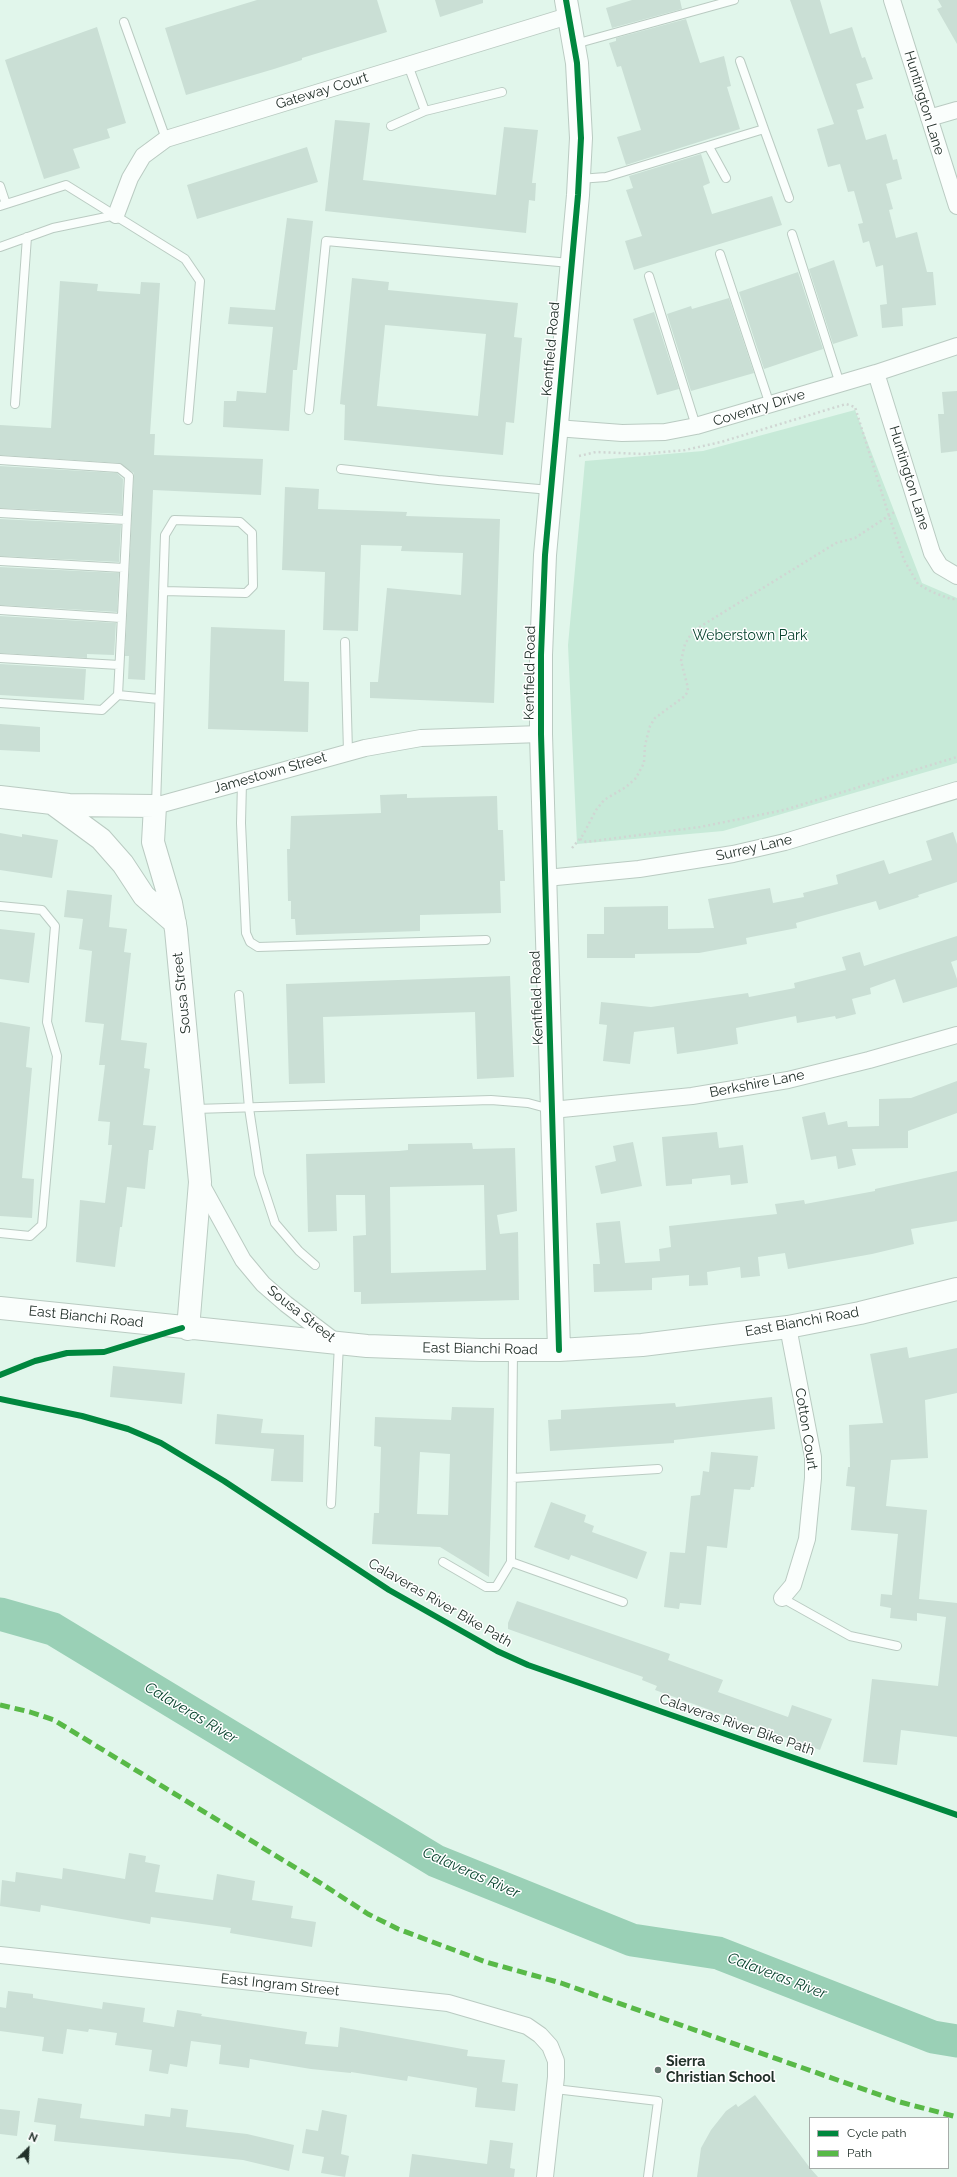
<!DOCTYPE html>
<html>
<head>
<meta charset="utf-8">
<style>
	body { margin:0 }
	#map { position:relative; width:957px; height:2177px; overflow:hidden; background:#e1f6eb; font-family:Raleway,sans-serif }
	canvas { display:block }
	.legend { position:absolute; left:809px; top:2117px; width:140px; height:52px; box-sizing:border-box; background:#fff; border:1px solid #a7adaa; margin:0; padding:5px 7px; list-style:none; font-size:12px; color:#22312a }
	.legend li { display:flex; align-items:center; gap:8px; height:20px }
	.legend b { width:20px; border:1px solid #a7adaa }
	.north { position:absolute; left:8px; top:2129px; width:40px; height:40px; -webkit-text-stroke:3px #fff; paint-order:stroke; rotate:24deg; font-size:11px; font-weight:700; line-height:16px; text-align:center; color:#22312a }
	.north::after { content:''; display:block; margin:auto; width:14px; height:18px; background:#22312a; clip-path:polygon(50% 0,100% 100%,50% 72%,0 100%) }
</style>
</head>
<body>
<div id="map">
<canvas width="957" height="2177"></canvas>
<ul class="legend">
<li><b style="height:5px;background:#00873e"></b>Cycle path</li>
<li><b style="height:5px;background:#58b947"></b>Path</li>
</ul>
<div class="north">N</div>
</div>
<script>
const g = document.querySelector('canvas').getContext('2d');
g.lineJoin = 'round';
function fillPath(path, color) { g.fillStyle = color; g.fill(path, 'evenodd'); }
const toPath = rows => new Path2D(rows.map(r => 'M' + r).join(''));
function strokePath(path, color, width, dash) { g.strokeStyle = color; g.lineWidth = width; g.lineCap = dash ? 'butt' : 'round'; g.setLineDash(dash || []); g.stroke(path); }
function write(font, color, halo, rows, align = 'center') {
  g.font = font + ' Raleway,sans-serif'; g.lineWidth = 3; g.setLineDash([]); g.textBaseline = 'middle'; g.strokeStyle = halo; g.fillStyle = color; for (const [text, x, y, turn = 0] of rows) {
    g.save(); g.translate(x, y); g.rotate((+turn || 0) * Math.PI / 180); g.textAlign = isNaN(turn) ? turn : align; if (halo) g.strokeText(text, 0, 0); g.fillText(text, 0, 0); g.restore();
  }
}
fillPath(toPath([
	[855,410,922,583,957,598,957,763,723,831,577,844,568,645,585,461,703,451]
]), '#c7ead8');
strokePath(toPath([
	[0,1614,53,1629,436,1861,632,1940,718,1953,933,2037,957,2041]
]), '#9ad0b6', 33);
fillPath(toPath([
	[257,0,377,0,387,32,302,58,302,60,274,69,186,95,165,28],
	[435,0,483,0,483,3,440,17],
	[632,0,680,0,682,9,612,28,606,8],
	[790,0,820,0,830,34,852,27,862,58,865,57,873,79,856,84,864,108,857,110,866,140,886,134,893,160,897,159,902,179,886,184,893,209,889,210,896,238,917,232,927,272,933,272,936,305,902,308,903,326,882,328,880,305,887,304,883,265,876,267,869,241,863,243,858,224,863,223,854,191,848,192,840,164,828,167,817,129,834,124],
	[938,0,957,0,957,44,937,9,942,7],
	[686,19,700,63,724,56,731,86,727,87,740,129,626,165,617,137,641,130,621,66,617,67,609,43,616,41,616,38],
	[97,27,126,123,107,129,110,138,73,149,80,168,44,179,5,60],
	[335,120,370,123,363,180,496,195,504,127,538,130,532,183,536,183,535,201,529,200,526,233,325,211],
	[307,147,318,182,197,219,187,185],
	[701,154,710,183,703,186,712,214,772,196,782,225,634,270,625,241,642,236,626,190,633,188,629,176],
	[287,218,313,221,297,370,293,370,289,431,223,427,224,401,236,401,237,391,266,393,273,327,228,324,230,307,275,310],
	[834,260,858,336,833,344,809,269],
	[798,272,823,349,764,369,739,292],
	[352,278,389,282,388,290,518,303,514,337,522,338,514,423,506,422,503,455,344,440,345,405,340,404],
	[385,325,486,334,478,416,377,406],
	[60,281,98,284,97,291,140,294,141,282,160,283,150,434,155,434,154,455,263,459,261,495,153,490,145,680,128,679,129,656,125,656,134,473,119,463,0,455,0,425,51,428],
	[729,298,754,373,691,391,667,314,691,306,692,309],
	[654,312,679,389,657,395,633,319],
	[957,391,957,451,941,453,938,414,944,414,942,392],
	[0,466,117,473,123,479,122,514,0,508],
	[285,487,319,489,318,509,407,512,406,516,500,519,494,703,370,698,370,682,378,682,387,588,461,595,463,553,401,551,402,546,361,545,358,631,323,630,325,572,282,570],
	[0,519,121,525,119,562,0,556],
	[0,567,119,573,117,612,0,605],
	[0,616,116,623,114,655,87,654,87,658,0,653],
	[211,627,285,630,284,681,309,682,308,732,208,729],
	[0,664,86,669,84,700,0,695],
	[0,724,40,727,40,752,0,750],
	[407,794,407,798,497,796,498,830,503,830,505,881,500,881,501,913,420,915,420,931,296,935,295,919,291,919,291,901,288,901,287,849,290,849,291,816,381,813,380,795],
	[953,832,957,844,957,882,918,895,919,897,879,910,876,901,796,923,797,928,746,938,747,944,699,953,635,954,635,958,587,958,587,934,604,934,604,907,668,906,668,929,714,928,708,899,770,888,773,903,804,897,803,893,838,884,836,875,884,860,889,874,932,860,926,841],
	[0,833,22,837,22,834,58,840,52,878,0,870],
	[67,890,112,895,109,927,127,929,124,952,131,953,121,1040,147,1043,144,1068,150,1069,143,1125,156,1126,153,1150,149,1150,145,1189,127,1187,122,1227,120,1227,115,1267,76,1262,80,1200,105,1203,112,1145,108,1145,110,1122,98,1121,105,1065,99,1065,104,1024,85,1022,92,951,79,949,83,919,64,917],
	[0,929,35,933,29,983,0,979],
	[957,936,957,960,951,962,957,979,957,987,903,1003,895,979,870,988,871,994,852,999,856,1014,836,1019,835,1016,797,1023,796,1016,736,1028,738,1044,704,1050,677,1054,674,1027,634,1032,630,1064,603,1061,607,1025,599,1024,601,1002,651,1007,748,993,749,997,795,988,794,983,846,970,842,957,860,952,864,966],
	[510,976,514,1077,477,1079,475,1012,323,1017,325,1083,289,1084,286,984],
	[0,1022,30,1027,26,1067,32,1068,22,1178,34,1179,32,1218,0,1216],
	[957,1081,957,1113,908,1131,908,1148,852,1149,856,1165,838,1169,836,1156,811,1160,802,1117,825,1112,828,1125,847,1121,848,1127,879,1126,879,1099,911,1098],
	[717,1132,719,1148,743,1145,748,1183,731,1185,730,1175,692,1179,692,1184,666,1186,662,1137],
	[633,1142,642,1186,601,1194,595,1166,616,1161,613,1146],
	[472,1143,473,1149,515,1148,517,1211,497,1215,500,1234,518,1232,519,1300,361,1304,361,1292,354,1292,353,1236,366,1235,365,1195,336,1195,337,1231,308,1232,306,1154,399,1151,408,1150,408,1144],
	[484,1185,486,1270,391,1273,390,1187],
	[957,1171,957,1221,911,1229,914,1244,872,1254,788,1269,785,1253,758,1257,760,1276,741,1278,740,1267,707,1272,708,1285,689,1286,689,1275,652,1278,652,1290,594,1292,593,1264,600,1264,596,1223,620,1221,625,1263,660,1261,659,1249,671,1247,669,1226,777,1214,775,1204,804,1200,805,1204,875,1191,875,1189],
	[907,1347,909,1358,957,1348,957,1393,925,1400,928,1458,891,1460,886,1506,927,1510,919,1599,957,1603,957,1737,901,1730,897,1765,863,1762,872,1679,938,1686,946,1617,917,1613,917,1621,890,1618,891,1608,880,1606,881,1594,892,1595,898,1534,851,1530,855,1487,846,1486,848,1467,850,1467,849,1425,883,1423,870,1354],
	[113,1366,185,1373,182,1404,110,1397],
	[772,1397,775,1429,674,1440,674,1443,550,1451,548,1420,561,1419,561,1410,675,1403,676,1407],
	[452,1407,494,1408,489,1577,440,1547,372,1544,374,1513,379,1513,381,1447,374,1446,375,1417,451,1420],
	[420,1452,450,1454,448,1515,417,1514],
	[217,1414,263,1419,261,1433,304,1435,303,1482,271,1481,274,1449,215,1444],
	[711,1452,758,1456,754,1487,751,1487,750,1490,734,1489,727,1548,707,1546,701,1605,680,1603,679,1609,664,1607,670,1552,685,1553,691,1496,700,1495,703,1471,709,1472],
	[551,1502,586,1515,584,1522,594,1526,592,1532,647,1552,637,1579,571,1555,569,1560,534,1547],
	[517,1601,670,1654,668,1660,723,1680,718,1692,788,1717,792,1705,832,1719,820,1750,655,1690,657,1686,642,1680,643,1677,508,1629,508,1623],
	[129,1853,146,1856,145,1862,160,1865,155,1892,213,1900,217,1874,255,1881,252,1900,293,1906,291,1918,316,1922,312,1947,230,1933,231,1928,151,1917,150,1924,41,1905,40,1912,0,1906,2,1880,15,1882,16,1872,62,1879,63,1868,125,1879],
	[8,1991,33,1994,33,1998,102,2009,103,2002,145,2008,143,2022,174,2027,177,2010,202,2014,201,2016,307,2032,305,2044,338,2047,340,2027,468,2050,467,2056,505,2060,502,2082,518,2084,515,2111,475,2107,477,2088,408,2076,407,2081,351,2072,351,2073,311,2069,250,2059,249,2068,219,2064,221,2045,191,2041,187,2067,170,2064,168,2074,149,2071,152,2050,115,2045,117,2033,89,2029,88,2032,67,2029,63,2054,42,2051,44,2037,0,2031,0,2007,6,2008],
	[755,2095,810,2168,818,2177,697,2177,701,2148,711,2130,726,2111,736,2104,738,2107],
	[38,2098,82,2104,80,2118,144,2126,145,2114,170,2117,171,2108,188,2110,186,2127,247,2134,294,2145,289,2171,243,2160,54,2141,56,2125,34,2122],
	[0,2109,20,2111,17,2136,0,2134],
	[322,2110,347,2115,341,2154,349,2156,345,2177,321,2173,324,2157,302,2153,306,2129,318,2131],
	[490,2140,513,2143,510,2168,515,2169,514,2177,409,2177,412,2154,487,2164]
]), '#cadfd5');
const lane = toPath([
	[124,22,166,139],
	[575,44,734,0],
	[740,61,764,129],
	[425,111,502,92],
	[391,126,425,111,408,65],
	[709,147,726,178],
	[579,179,606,177,764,129,789,198],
	[0,186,6,204],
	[0,206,66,185,185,259,200,281,188,420],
	[792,234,840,384],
	[0,247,53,228,116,215],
	[720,254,770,405],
	[649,276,696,426],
	[15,404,27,237],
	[309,410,326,241,570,263],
	[0,460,119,468,129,476,118,695,102,710,0,703],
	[341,469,438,480,550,490],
	[0,513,126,520],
	[0,561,124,568],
	[0,610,121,618],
	[345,642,348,752],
	[0,658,119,665],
	[118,695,159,699],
	[242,782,241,823,246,933,250,942,258,947,486,940],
	[156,805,165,535,174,520,240,522,252,533,253,586,246,593,163,591],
	[0,906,42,910,55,926,47,1022,57,1056,42,1225,30,1236,0,1233],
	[239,995,249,1108,259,1174,275,1223,299,1251,315,1265],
	[195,1109,491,1100,528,1103,550,1109],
	[513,1351,511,1562,623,1602],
	[512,1478,658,1469],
	[331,1504,339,1344],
	[443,1562,486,1587,496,1587,511,1562],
	[782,1598,850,1636,897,1646],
	[555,2089,658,2101,648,2177]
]);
const street = toPath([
	[892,0,957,206],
	[929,118,957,110],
	[116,215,130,178,143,156,166,139,568,16],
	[876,373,932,553,940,566,957,576],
	[556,428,622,433,665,432,696,426,876,373,957,346],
	[155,806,365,748,421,738,541,734],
	[546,878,639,869,733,854,785,842,957,790],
	[552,1110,692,1096,788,1080,869,1060,957,1035],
	[200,1182,243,1260,263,1284,286,1304,337,1343],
	[782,1598,793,1585,807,1539,813,1478,813,1457,788,1327],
	[0,1955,448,2003,527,2026,540,2035,550,2046,556,2061,556,2077,545,2177]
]);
const secondary = toPath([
	[0,797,69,805,155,806,153,842,171,903,176,930,200,1182,188,1329],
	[52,803,101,839,123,864,144,896,175,923],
	[0,1308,367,1346,481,1350,559,1350,642,1345,788,1327,860,1313,957,1289],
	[559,1350,541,734,541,655,545,555,578,195,581,138,577,63,566,0]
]);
strokePath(lane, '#bacbc2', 10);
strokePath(street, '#bacbc2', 18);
strokePath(secondary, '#bacbc2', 24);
strokePath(toPath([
	[579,456,596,452,643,454,685,450,721,442,846,404,855,407,889,516,904,560,918,584,932,592,951,599,957,599],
	[580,839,586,842,700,827,784,810,957,757],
	[572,848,583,835,596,810,604,800,626,787,636,778,644,763,645,745,650,726,655,718,685,696,688,691,687,684,681,661,685,644,693,631,836,543,855,538,896,511]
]), '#d0d6d3', 2.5, [2, 3]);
strokePath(lane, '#fafefc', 8);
strokePath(street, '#fafefc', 16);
strokePath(secondary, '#fafefc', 22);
strokePath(toPath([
	[0,1705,30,1712,54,1720,322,1884,368,1914,398,1929,486,1962,561,1983,900,2102,957,2117]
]), '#58b947', 5, [10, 5]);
strokePath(toPath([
	[559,1350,541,734,541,655,545,555,578,195,581,138,577,63,566,0],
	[0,1375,35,1361,67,1353,104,1352,182,1328],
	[0,1399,82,1416,128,1429,161,1443,224,1481,389,1590,497,1651,528,1665,957,1815]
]), '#00873e', 6);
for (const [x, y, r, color] of [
	[658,2070,4,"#65766e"]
]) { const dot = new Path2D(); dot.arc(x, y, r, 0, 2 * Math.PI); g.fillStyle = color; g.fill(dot); strokePath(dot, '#fff', 1.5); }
write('14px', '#22312a', '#fff', [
	["Gateway Court",322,91,-17],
	["Huntington Lane",924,103,73],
	["Kentfield Road",551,349,-85],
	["Coventry Drive",759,408,-17],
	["Huntington Lane",909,478,73],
	["Kentfield Road",530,673,-89],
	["Jamestown Street",270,773,-16],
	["Surrey Lane",754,848,-13],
	["Sousa Street",182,993,-96],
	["Kentfield Road",537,998,-92],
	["Berkshire Lane",757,1084,-11],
	["Sousa Street",301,1314,38],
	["East Bianchi Road",86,1317,6],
	["East Bianchi Road",802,1322,-10],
	["East Bianchi Road",480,1349,1],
	["Cotton Court",806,1429,81],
	["Calaveras River Bike Path",440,1603,30],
	["Calaveras River Bike Path",737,1725,19],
	["East Ingram Street",280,1985,6]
]);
write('14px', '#08432e', '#fff', [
	["Weberstown Park",750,636]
]);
write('bold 14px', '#22312a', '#fff', [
	["Sierra",666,2062],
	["Christian School",666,2078]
], 'left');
write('italic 15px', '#0b4530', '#fff', [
	["Calaveras River",191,1713,31],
	["Calaveras River",471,1873,24],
	["Calaveras River",777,1976,21]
]);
</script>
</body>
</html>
